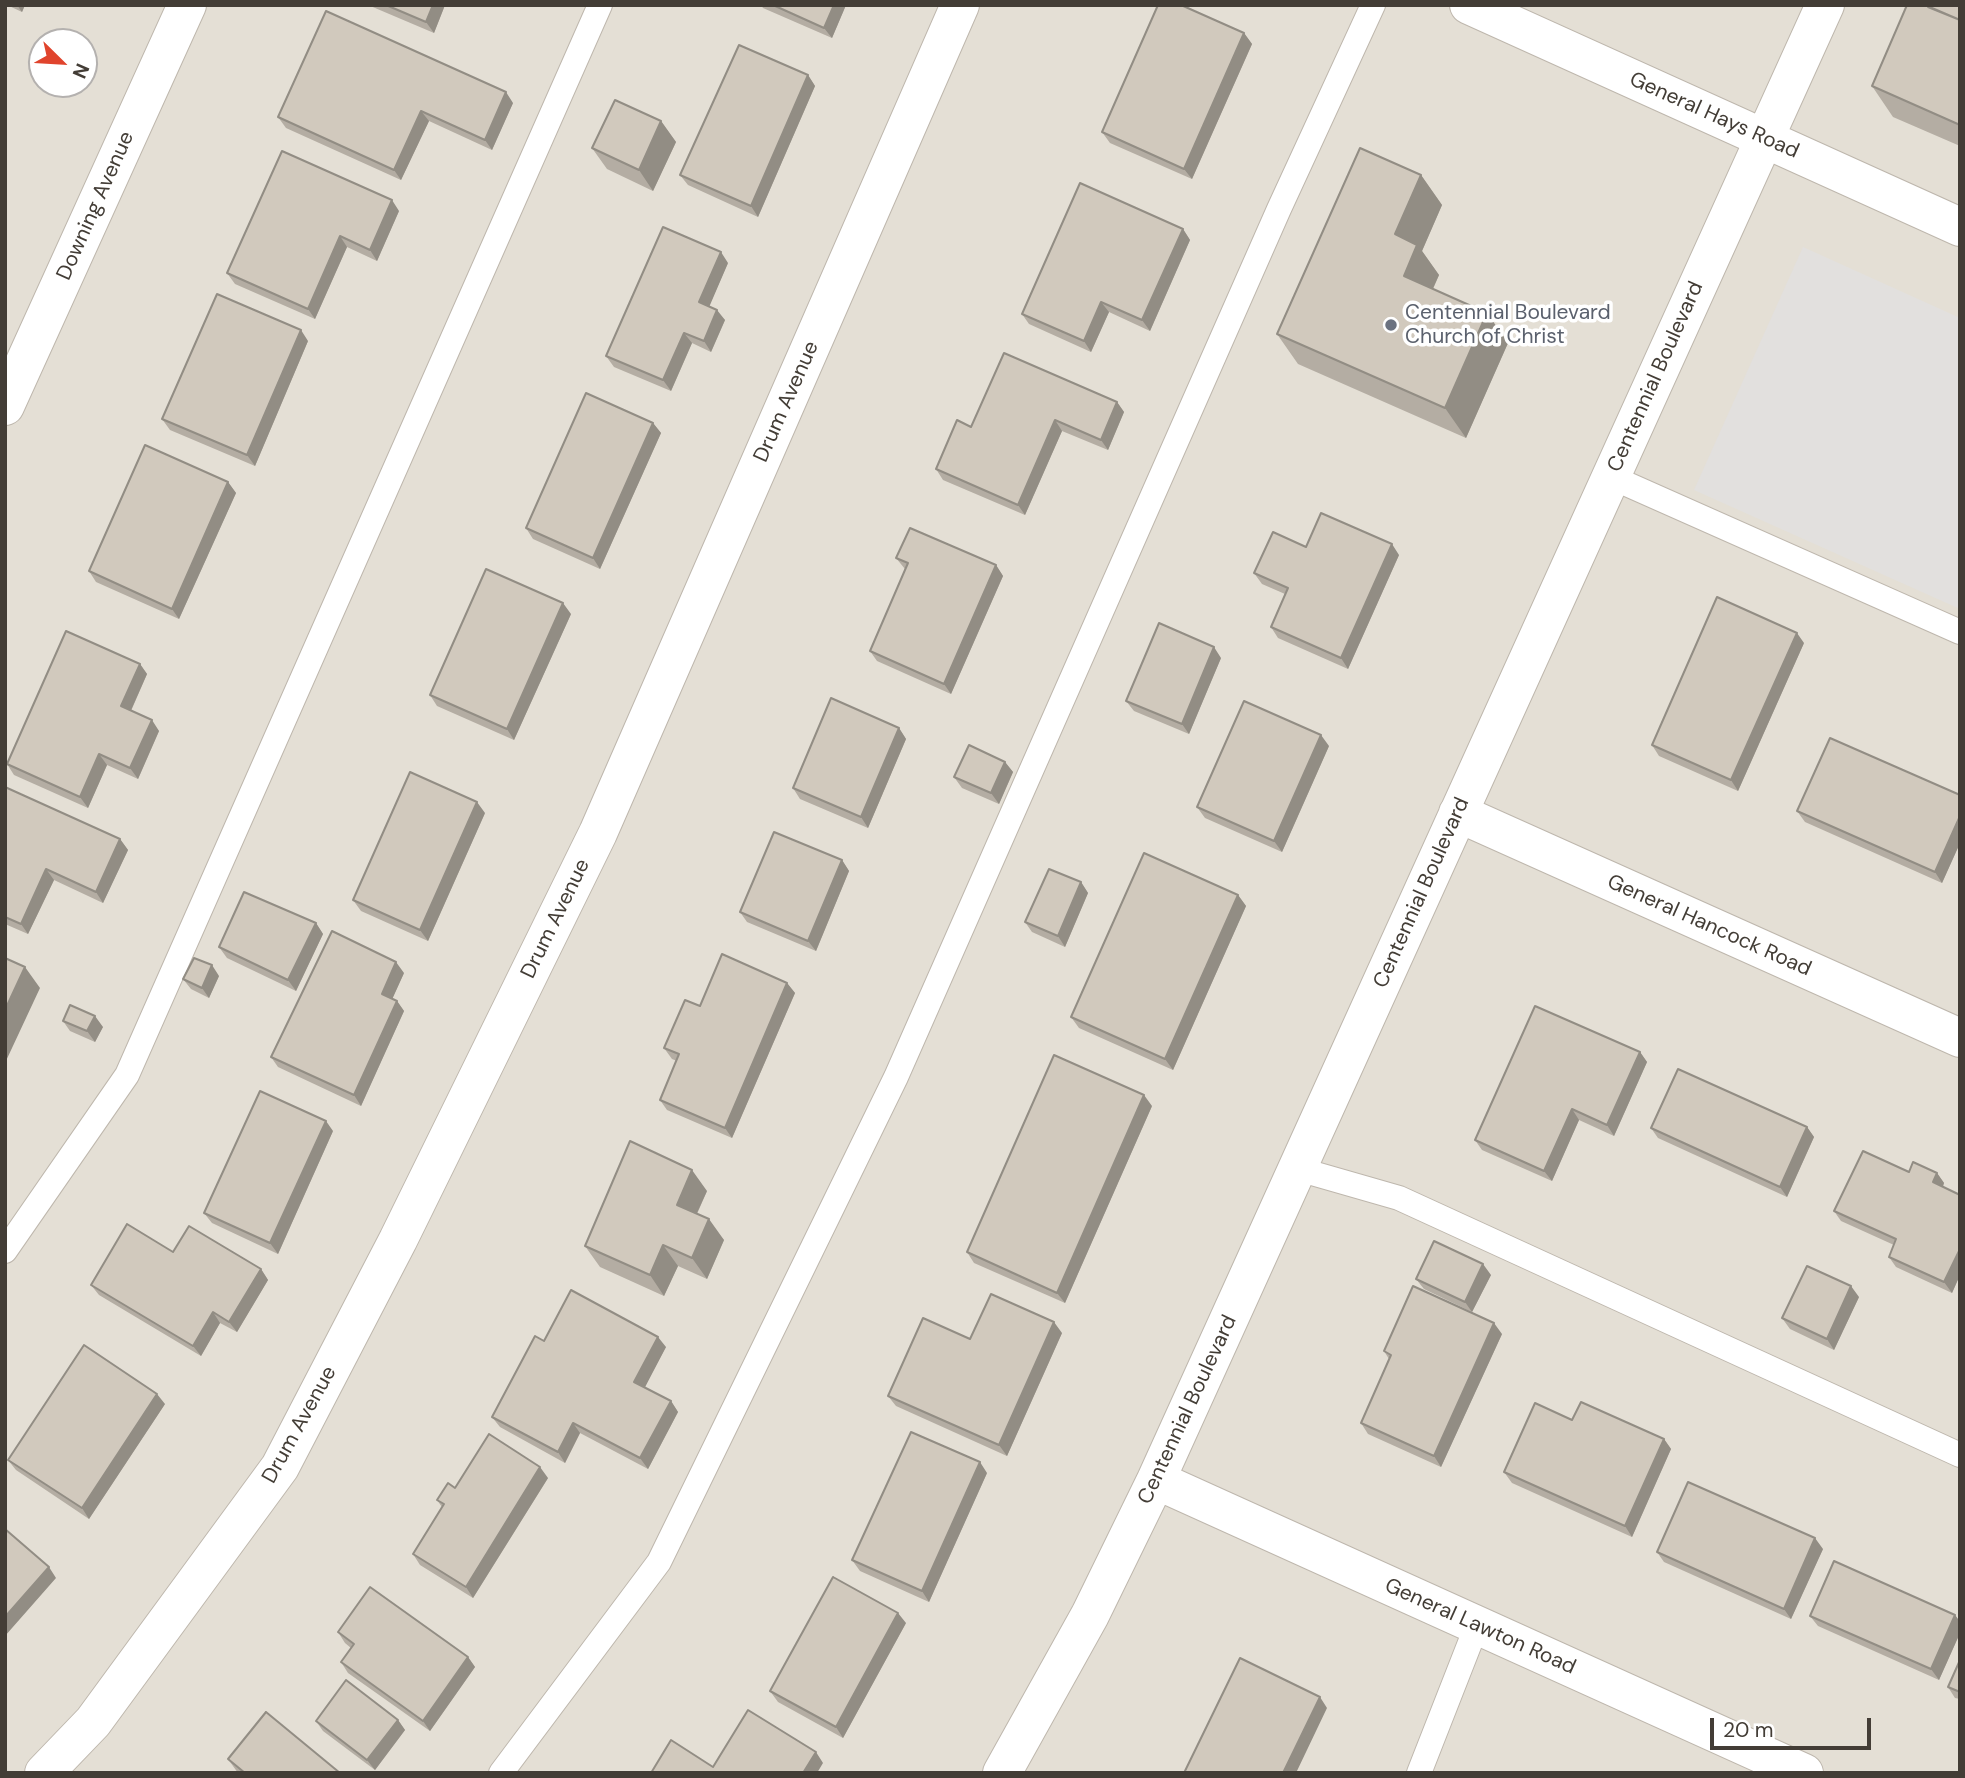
<!DOCTYPE html>
<html>
<head>
<meta charset="utf-8">
<style>
	body { margin:0 }
	#map { position:relative; width:1965px; height:1778px; overflow:hidden; background:#f1ede6; font-family:"DM Sans",sans-serif }
	canvas { display:block }
	.frame { position:absolute; inset:0; border:7px solid #433d36; pointer-events:none }
	.north { position:absolute; left:28px; top:28px; width:70px; height:70px; box-sizing:border-box; background:#fff; border:2px solid #b4b1af; border-radius:50%; rotate:114deg; font-size:19px; font-weight:700; line-height:28px; text-align:center; color:#433d36 }
	.north::after { content:''; display:block; margin:auto; width:24px; height:32px; background:#e0442d; clip-path:polygon(50% 0,100% 100%,50% 72%,0 100%) }
	.scale { position:absolute; left:1710px; top:1718px; width:161px; height:32px; box-sizing:border-box; border:4px solid #433d36; border-top:0; padding-left:9px; font-size:21px; line-height:24px; white-space:nowrap; color:#433d36; -webkit-text-stroke:5px #fff; paint-order:stroke }
</style>
</head>
<body>
<div id="map">
<canvas width="1965" height="1778"></canvas>
<div class="frame"></div>
<div class="north">N</div>
<div class="scale">20 m</div>
</div>
<script>
const g = document.querySelector('canvas').getContext('2d');
g.lineJoin = 'round';
function fillPath(path, color) { g.fillStyle = color; g.fill(path, 'evenodd'); }
const toPath = rows => new Path2D(rows.map(r => 'M' + r).join(''));
function strokePath(path, color, width, dash) { g.strokeStyle = color; g.lineWidth = width; g.lineCap = dash ? 'butt' : 'round'; g.setLineDash(dash || []); g.stroke(path); }
function write(font, color, halo, rows, align = 'center') {
  g.font = font + ' "DM Sans",sans-serif'; g.lineWidth = 7; g.setLineDash([]); g.textBaseline = 'middle'; g.strokeStyle = halo; g.fillStyle = color; for (const [text, x, y, turn = 0] of rows) {
    g.save(); g.translate(x, y); g.rotate((+turn || 0) * Math.PI / 180); g.textAlign = isNaN(turn) ? turn : align; if (halo) g.strokeText(text, 0, 0); g.fillText(text, 0, 0); g.restore();
  }
}
fillPath(toPath([
	[5,5,1960,5,1960,1773,5,1773],
	[42,42,84,42,84,84,42,84]
]), '#e4dfd5');
fillPath(toPath([
	[1803,247,1960,318,1960,609,1694,490]
]), '#e2e0de');
const service = toPath([
	[1611,477,1960,632],
	[1298,1169,1399,1198,1960,1455],
	[5,1251,127,1075,600,5],
	[501,1773,659,1562,896,1077,1279,209,1373,5],
	[1419,1773,1477,1625]
]);
const minor = toPath([
	[1469,5,1960,227],
	[5,406,187,5],
	[1458,813,1960,1038],
	[1156,1480,1804,1773],
	[44,1773,93,1722,280,1467,398,1240,598,833,960,5],
	[1002,1773,1090,1615,1156,1480,1825,5]
]);
strokePath(service, '#beb7ad', 26);
strokePath(minor, '#beb7ad', 40);
strokePath(service, '#fff', 24);
strokePath(minor, '#fff', 38);
fillPath(toPath([
	[7,5,25,5,22,12],
	[368,5,445,5,434,33],
	[761,5,846,5,832,38,763,8],
	[1960,5,1960,146,1893,117,1872,86,1928,7],
	[1244,33,1252,44,1192,179,1110,143,1102,132],
	[808,75,815,86,758,217,688,185,680,175],
	[513,103,492,150,429,121,401,180,286,128,278,117],
	[661,121,676,142,653,191,607,169,592,148],
	[1421,175,1442,205,1422,251,1439,275,1433,289,1487,313,1508,343,1466,438,1298,364,1277,334],
	[399,211,377,261,347,247,315,319,235,284,227,273],
	[1183,229,1190,240,1150,331,1109,312,1091,352,1029,324,1022,314],
	[728,263,709,306,725,320,711,352,692,343,671,391,614,367,606,356],
	[308,341,255,466,170,430,162,419],
	[1117,402,1124,412,1108,450,1062,431,1025,515,943,480,936,469,971,427],
	[653,423,661,433,600,569,533,539,526,528],
	[228,482,236,493,179,619,96,582,89,571],
	[1306,547,1399,555,1348,669,1278,638,1271,627,1285,594,1262,584,1254,573],
	[896,558,996,565,1003,576,951,694,877,661,870,651,905,569],
	[571,614,514,740,437,706,430,695],
	[1804,643,1738,791,1659,756,1652,745],
	[1221,658,1189,734,1134,711,1126,701],
	[140,664,147,674,131,711,159,731,138,779,107,765,88,808,14,775,7,764],
	[899,728,906,739,868,828,800,799,793,788],
	[1329,746,1282,852,1205,818,1197,807],
	[1005,762,1013,772,999,804,962,788,954,777],
	[5,787,120,839,128,850,103,903,54,880,28,934,5,924],
	[1960,795,1960,843,1942,883,1805,822,1797,811],
	[485,813,428,941,361,911,353,900],
	[842,860,849,871,816,951,747,922,740,912],
	[1081,882,1088,893,1065,947,1032,932,1025,922],
	[1238,895,1246,906,1173,1070,1079,1028,1071,1017],
	[316,923,323,934,296,991,227,958,219,947],
	[404,973,392,999,397,1001,404,1011,361,1106,278,1067,271,1057],
	[219,976,209,998,191,989,183,979],
	[787,983,795,993,732,1138,667,1110,660,1100,677,1061,672,1059,664,1048,700,1006],
	[63,1021,103,1027,95,1042,70,1031],
	[1640,1052,1647,1062,1614,1136,1579,1120,1552,1181,1482,1150,1475,1140],
	[1152,1106,1065,1303,974,1263,967,1252],
	[1807,1127,1814,1137,1787,1197,1658,1138,1651,1128],
	[333,1131,278,1254,212,1223,204,1213],
	[1909,1172,1937,1173,1944,1183,1943,1187,1960,1195,1960,1275,1952,1293,1896,1267,1889,1257,1894,1245,1841,1221,1834,1211],
	[707,1191,697,1214,724,1240,707,1279,678,1266,664,1296,600,1267,585,1246],
	[173,1252,261,1269,268,1280,237,1332,220,1323,201,1356,99,1295,91,1285],
	[1491,1275,1472,1312,1424,1289,1416,1279],
	[1859,1297,1834,1350,1790,1329,1782,1318],
	[1062,1333,1007,1456,896,1406,888,1396,970,1339],
	[1502,1334,1441,1467,1368,1434,1361,1423,1389,1359,1384,1351],
	[544,1341,666,1347,644,1387,671,1401,678,1412,648,1469,580,1433,565,1463,500,1427,492,1417],
	[165,1404,89,1519,16,1470,8,1460],
	[1664,1439,1671,1449,1632,1537,1512,1483,1504,1472],
	[987,1473,929,1602,860,1571,852,1560],
	[548,1478,473,1598,420,1565,413,1554,442,1507,437,1500,455,1488],
	[1823,1549,1791,1619,1664,1562,1657,1552],
	[1955,1615,1960,1622,1960,1633,1939,1680,1818,1626,1810,1616],
	[906,1623,843,1738,778,1702,770,1691],
	[338,1632,468,1657,475,1667,430,1731,348,1673,341,1662,351,1648,345,1643],
	[1960,1660,1960,1699,1955,1698,1948,1687],
	[398,1720,405,1730,375,1770,323,1731,316,1721],
	[228,1759,340,1773,238,1773]
]), '#b4ada3');
fillPath(toPath([
	[17,5,25,5,22,12],
	[433,5,445,5,434,33,426,22],
	[834,5,846,5,832,38,824,28],
	[1244,33,1252,44,1192,179,1184,169],
	[808,75,815,86,758,217,751,206],
	[506,92,513,103,492,150,485,140],
	[421,111,429,121,401,180,394,170],
	[661,121,676,142,653,191,639,170],
	[1421,175,1442,205,1422,251,1439,275,1425,306,1404,276,1395,234],
	[392,200,399,211,377,261,370,250],
	[1183,229,1190,240,1150,331,1142,320],
	[340,236,347,247,315,319,308,309],
	[721,252,728,263,707,312,699,302],
	[1101,302,1109,312,1091,352,1084,341],
	[717,310,725,320,711,352,704,341],
	[1487,313,1508,343,1466,438,1445,408],
	[301,330,308,341,255,466,247,455],
	[684,333,692,343,671,391,663,380],
	[1117,402,1124,412,1108,450,1101,440],
	[1055,420,1062,431,1025,515,1018,505],
	[653,423,661,433,600,569,593,558],
	[228,482,236,493,179,619,172,609],
	[1392,544,1399,555,1348,669,1341,658],
	[996,565,1003,576,951,694,944,684],
	[563,603,571,614,514,740,507,729],
	[1797,633,1804,643,1738,791,1731,780],
	[1214,647,1221,658,1189,734,1182,724],
	[140,664,147,674,128,717,121,706],
	[152,720,159,731,138,779,130,768],
	[899,728,906,739,868,828,861,817],
	[1321,735,1329,746,1282,852,1274,841],
	[99,754,107,765,88,808,80,797],
	[1005,762,1013,772,999,804,991,793],
	[477,802,485,813,428,941,420,930],
	[1960,816,1960,843,1942,883,1935,872],
	[120,839,128,850,103,903,96,892],
	[842,860,849,871,816,951,808,941],
	[46,869,54,880,28,934,21,924],
	[1081,882,1088,893,1065,947,1058,936],
	[1238,895,1246,906,1173,1070,1165,1059],
	[316,923,323,934,296,991,288,980],
	[396,962,404,973,390,1004,382,994],
	[212,965,219,976,209,998,202,988],
	[25,967,40,988,5,1063,5,1010],
	[787,983,795,993,732,1138,725,1128],
	[397,1001,404,1011,361,1106,354,1095],
	[95,1016,103,1027,95,1042,87,1031],
	[1640,1052,1647,1062,1614,1136,1607,1125],
	[1144,1095,1152,1106,1065,1303,1057,1293],
	[1572,1109,1579,1120,1552,1181,1544,1171],
	[326,1121,333,1131,278,1254,270,1243],
	[1807,1127,1814,1137,1787,1197,1780,1187],
	[692,1170,707,1191,691,1226,677,1205],
	[1937,1173,1944,1183,1940,1193,1933,1182],
	[709,1219,724,1240,707,1279,692,1258],
	[663,1245,678,1266,664,1296,650,1275],
	[1960,1249,1960,1275,1952,1293,1944,1282],
	[1483,1264,1491,1275,1472,1312,1465,1302],
	[261,1269,268,1280,237,1332,229,1322],
	[1851,1286,1859,1297,1834,1350,1827,1339],
	[213,1312,220,1323,201,1356,193,1346],
	[1054,1322,1062,1333,1007,1456,999,1445],
	[1494,1323,1502,1334,1441,1467,1434,1456],
	[658,1337,666,1347,642,1393,634,1382],
	[157,1394,165,1404,89,1519,82,1508],
	[671,1401,678,1412,648,1469,640,1458],
	[573,1423,580,1433,565,1463,558,1452],
	[1664,1439,1671,1449,1632,1537,1625,1526],
	[980,1462,987,1473,929,1602,922,1591],
	[540,1467,548,1478,473,1598,466,1587],
	[1815,1538,1823,1549,1791,1619,1784,1609],
	[49,1567,56,1578,5,1636,5,1617],
	[898,1613,906,1623,843,1738,836,1727],
	[1955,1615,1960,1622,1960,1633,1939,1680,1931,1669],
	[468,1657,475,1667,430,1731,423,1721],
	[1320,1697,1327,1708,1296,1773,1283,1773],
	[398,1720,405,1730,375,1770,367,1760],
	[816,1752,823,1763,817,1773,803,1773]
]), '#928d84');
const building = toPath([
	[386,5,433,5,426,22,386,5],
	[773,5,834,5,824,28,773,5],
	[1158,5,1181,5,1244,33,1184,169,1102,132,1158,5],
	[1907,5,1925,5,1960,20,1960,125,1872,86,1907,5],
	[1929,5,1960,5,1960,20,1928,7,1929,5],
	[326,11,506,92,485,140,421,111,394,170,278,117,326,11],
	[739,45,808,75,751,206,680,175,739,45],
	[615,100,661,121,639,170,592,148,615,100],
	[1360,148,1421,175,1395,234,1417,245,1404,276,1487,313,1445,408,1277,334,1360,148],
	[282,151,392,200,370,250,340,236,308,309,227,273,282,151],
	[1080,183,1183,229,1142,320,1101,302,1084,341,1022,314,1080,183],
	[663,227,721,252,699,302,717,310,704,341,684,333,663,380,606,356,663,227],
	[217,294,301,330,247,455,162,419,217,294],
	[1004,353,1117,402,1101,440,1055,420,1018,505,936,469,957,420,971,427,1004,353],
	[586,393,653,423,593,558,526,528,586,393],
	[145,445,228,482,172,609,89,571,145,445],
	[1321,513,1392,544,1341,658,1271,627,1288,588,1254,573,1273,532,1306,547,1321,513],
	[910,528,996,565,944,684,870,651,908,563,896,558,910,528],
	[486,569,563,603,507,729,430,695,486,569],
	[1717,597,1797,633,1731,780,1652,745,1717,597],
	[1159,623,1214,647,1182,724,1126,701,1159,623],
	[66,631,140,664,121,706,152,720,130,768,99,754,80,797,7,764,66,631],
	[831,698,899,728,861,817,793,788,831,698],
	[1244,701,1321,735,1274,841,1197,807,1244,701],
	[1830,738,1960,795,1960,816,1935,872,1797,811,1830,738],
	[969,745,1005,762,991,793,954,777,969,745],
	[410,772,477,802,420,930,353,900,410,772],
	[5,787,120,839,96,892,46,869,21,924,5,917,5,787],
	[774,832,842,860,808,941,740,912,774,832],
	[1144,853,1238,895,1165,1059,1071,1017,1144,853],
	[1049,869,1081,882,1058,936,1025,922,1049,869],
	[244,892,316,923,288,980,219,947,244,892],
	[332,931,396,962,382,994,397,1001,354,1095,271,1057,332,931],
	[722,954,787,983,725,1128,660,1100,679,1054,664,1048,685,1000,700,1006,722,954],
	[5,958,25,967,5,1010,5,958],
	[194,958,212,965,202,988,183,979,194,958],
	[70,1005,95,1016,87,1031,63,1021,70,1005],
	[1535,1006,1640,1052,1607,1125,1572,1109,1544,1171,1475,1140,1535,1006],
	[1054,1055,1144,1095,1057,1293,967,1252,1054,1055],
	[1678,1069,1807,1127,1780,1187,1651,1128,1678,1069],
	[260,1091,326,1121,270,1243,204,1213,260,1091],
	[630,1141,692,1170,677,1205,709,1219,692,1258,663,1245,650,1275,585,1246,630,1141],
	[1863,1151,1909,1172,1913,1162,1937,1173,1933,1182,1960,1195,1960,1249,1944,1282,1889,1257,1896,1239,1834,1211,1863,1151],
	[127,1224,173,1252,189,1226,261,1269,229,1322,213,1312,193,1346,91,1285,127,1224],
	[1434,1241,1483,1264,1465,1302,1416,1279,1434,1241],
	[1807,1266,1851,1286,1827,1339,1782,1318,1807,1266],
	[1413,1286,1494,1323,1434,1456,1361,1423,1391,1355,1384,1351,1413,1286],
	[571,1290,658,1337,634,1382,671,1401,640,1458,573,1423,558,1452,492,1417,535,1336,544,1341,571,1290],
	[991,1294,1054,1322,999,1445,888,1396,923,1318,970,1339,991,1294],
	[84,1345,157,1394,82,1508,8,1460,84,1345],
	[1581,1402,1664,1439,1625,1526,1504,1472,1535,1403,1572,1420,1581,1402],
	[911,1432,980,1462,922,1591,852,1560,911,1432],
	[489,1434,540,1467,466,1587,413,1554,444,1504,437,1500,448,1483,455,1488,489,1434],
	[1688,1482,1815,1538,1784,1609,1657,1552,1688,1482],
	[5,1529,49,1567,5,1617,5,1529],
	[1834,1561,1955,1615,1931,1669,1810,1616,1834,1561],
	[833,1577,898,1613,836,1727,770,1691,833,1577],
	[370,1587,468,1657,423,1721,341,1662,354,1644,338,1632,370,1587],
	[1240,1658,1320,1697,1283,1773,1184,1773,1240,1658],
	[1960,1660,1960,1692,1948,1687,1960,1660],
	[346,1680,398,1720,367,1760,316,1721,346,1680],
	[748,1710,816,1752,803,1773,651,1773,671,1740,713,1767,748,1710],
	[266,1712,340,1773,245,1773,228,1759,266,1712]
]);
fillPath(building, '#d1c9bd');
strokePath(building, '#928d84', 2);
for (const [x, y, r, color] of [
	[1391,325,7,"#6b7280"]
]) { const dot = new Path2D(); dot.arc(x, y, r, 0, 2 * Math.PI); g.fillStyle = color; g.fill(dot); strokePath(dot, '#fff', 2.5); }
write('21px', '#433d36', '#fff', [
	["General Hays Road",1714,116,24],
	["Downing Avenue",96,206,-66],
	["Centennial Boulevard",1656,377,-66],
	["Drum Avenue",787,402,-66],
	["Centennial Boulevard",1422,893,-66],
	["Drum Avenue",556,919,-64],
	["General Hancock Road",1709,926,24],
	["Centennial Boulevard",1188,1410,-65],
	["Drum Avenue",300,1425,-61],
	["General Lawton Road",1480,1627,24]
]);
write('21px', '#5b616d', '#fff', [
	["Centennial Boulevard",1405,313],
	["Church of Christ",1405,337]
], 'left');
</script>
</body>
</html>
